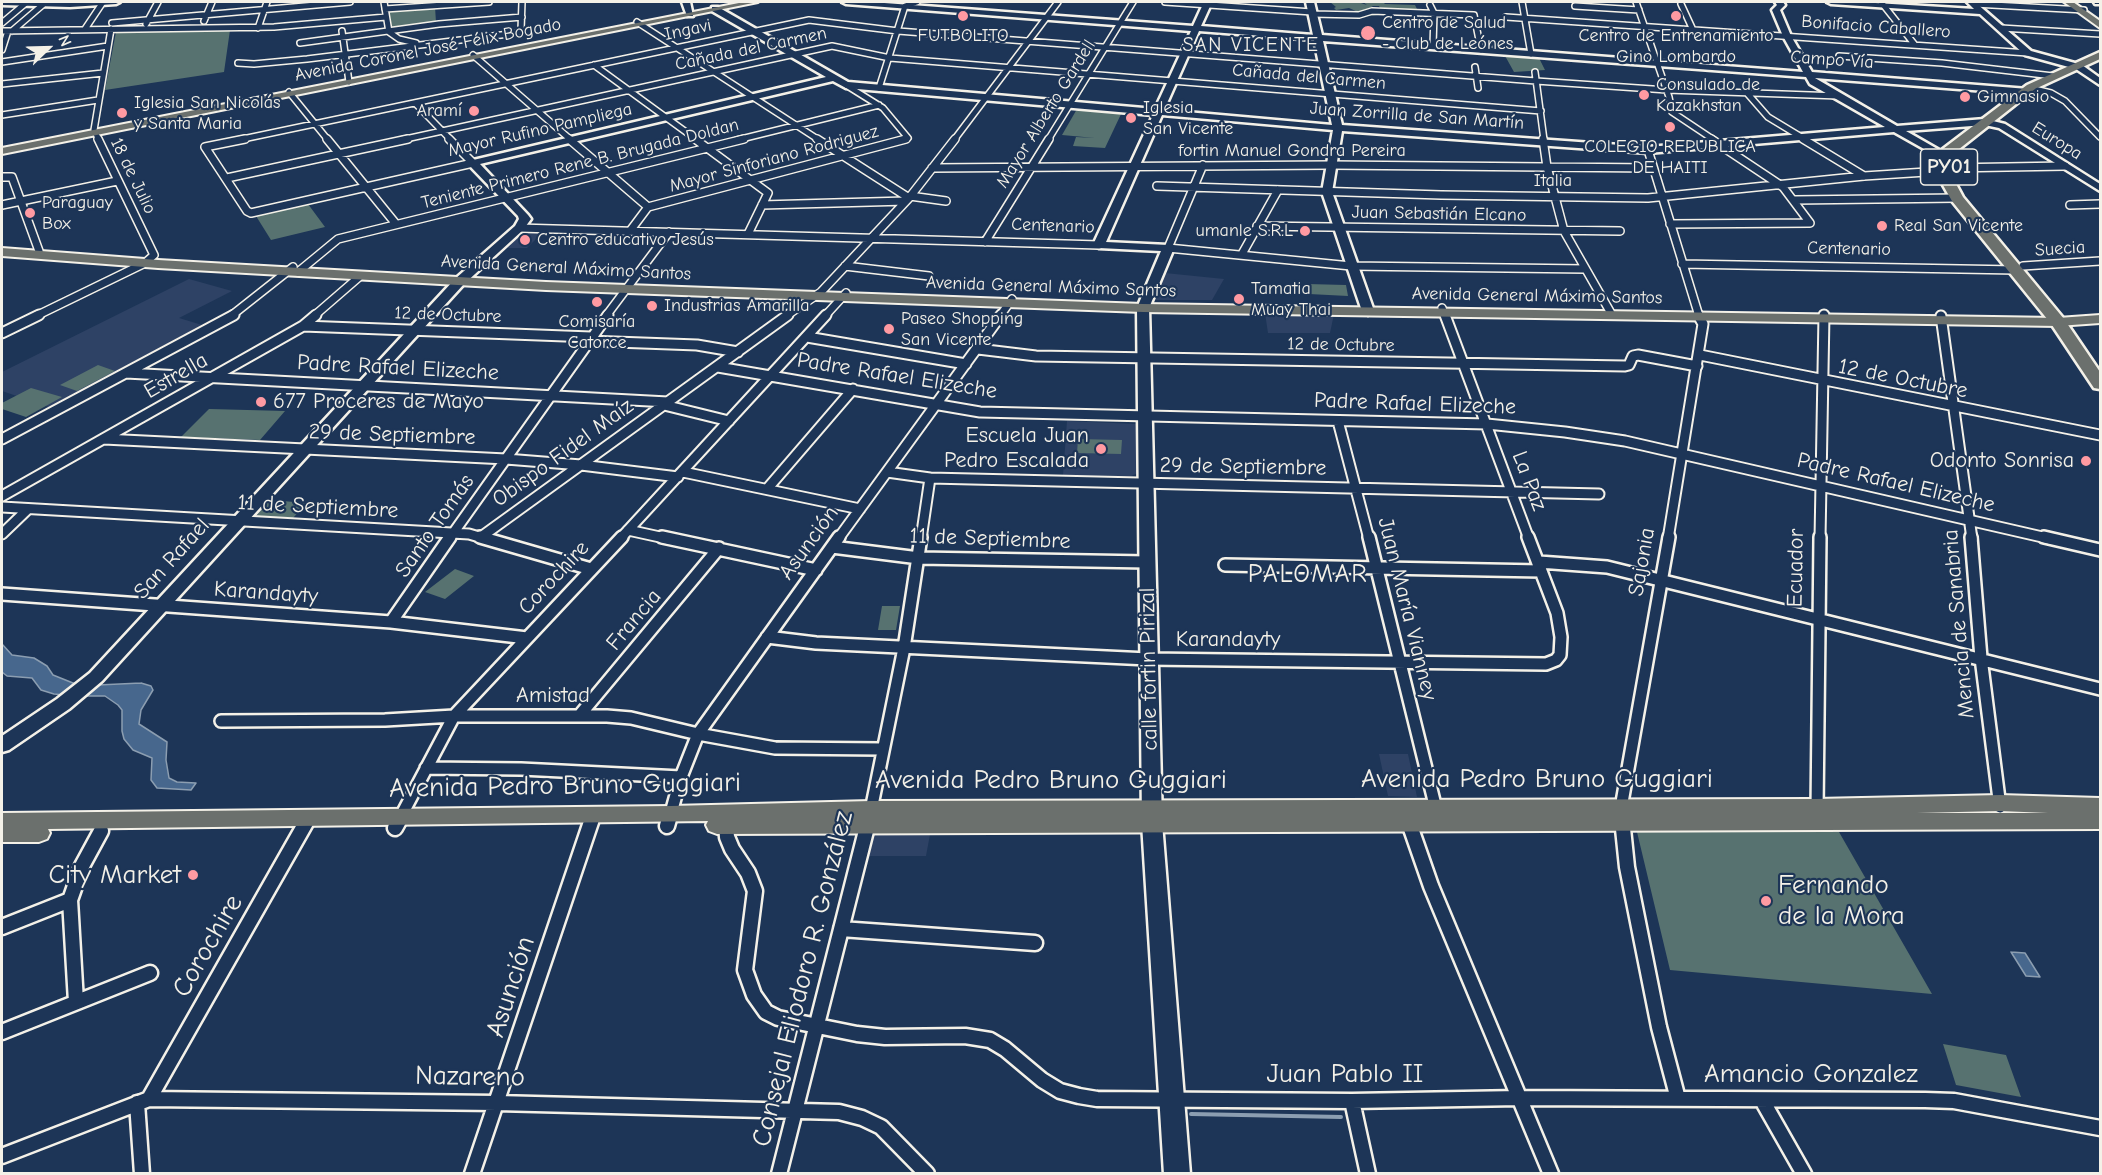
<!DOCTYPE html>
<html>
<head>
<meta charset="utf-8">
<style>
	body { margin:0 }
	#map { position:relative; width:2102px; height:1175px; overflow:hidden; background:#1d3557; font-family:"Comic Neue",sans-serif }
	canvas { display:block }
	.frame { position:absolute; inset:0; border:3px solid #f4f1e8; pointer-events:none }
	.north { position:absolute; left:18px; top:18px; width:60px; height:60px; -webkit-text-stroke:4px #1d3557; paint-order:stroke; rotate:67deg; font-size:16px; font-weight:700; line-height:24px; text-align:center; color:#f4f1e8 }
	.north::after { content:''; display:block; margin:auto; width:21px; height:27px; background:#f4f1e8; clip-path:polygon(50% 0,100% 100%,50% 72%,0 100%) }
</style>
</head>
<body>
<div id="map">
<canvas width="2102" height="1175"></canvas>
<div class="frame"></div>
<div class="north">N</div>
</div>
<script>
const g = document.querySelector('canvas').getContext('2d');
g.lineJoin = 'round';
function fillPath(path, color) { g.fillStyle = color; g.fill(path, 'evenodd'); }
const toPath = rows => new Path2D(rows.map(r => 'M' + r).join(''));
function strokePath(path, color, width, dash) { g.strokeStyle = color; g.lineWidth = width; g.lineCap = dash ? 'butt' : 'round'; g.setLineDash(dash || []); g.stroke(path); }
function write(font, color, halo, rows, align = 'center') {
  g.font = font + ' "Comic Neue",sans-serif'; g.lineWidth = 4.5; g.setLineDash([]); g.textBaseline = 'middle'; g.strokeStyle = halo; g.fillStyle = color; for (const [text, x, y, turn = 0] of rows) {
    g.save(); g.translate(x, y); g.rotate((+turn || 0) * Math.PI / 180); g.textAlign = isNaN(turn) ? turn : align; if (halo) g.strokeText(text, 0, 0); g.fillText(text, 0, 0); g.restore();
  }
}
fillPath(toPath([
	[524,231,543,232,527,248,507,248],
	[1165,273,1224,279,1212,300,1155,300,1153,299],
	[189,279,232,291,179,318,202,325,49,407,2,391,2,372],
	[1265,313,1334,314,1330,333,1268,333],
	[1067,421,1137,424,1138,473,1131,476,1063,475],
	[1379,754,1408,754,1417,797,1388,796],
	[931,829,926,856,869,856,875,831]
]), '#2e4265');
fillPath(toPath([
	[1330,2,1358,2,1367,5,1363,2,1383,2,1385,4,1415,5,1418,11,1381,10,1379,6,1373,6,1367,10,1377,15,1367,16,1349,8,1336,10,1334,8,1336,7],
	[435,6,436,23,392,30,388,10],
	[230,30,224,72,105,90,116,32],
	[1504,54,1538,56,1545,70,1514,72],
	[1077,109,1122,112,1105,148,1073,146,1076,137,1095,138,1062,135],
	[308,204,325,227,271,240,256,216],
	[1307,284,1346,285,1348,296,1309,294],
	[98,365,115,371,77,391,60,385],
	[31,388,62,397,26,417,2,409,2,403],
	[209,409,210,409,285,411,260,440,181,437],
	[1078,439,1122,440,1121,454,1077,453],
	[270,500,307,503,293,518,256,516],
	[455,569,474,576,445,599,425,592],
	[882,606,900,606,896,630,878,630],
	[1637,832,1839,832,1932,994,1670,970],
	[1943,1044,2006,1055,2021,1097,1956,1085]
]), '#577270');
const water = toPath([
	[2,644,12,655,34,658,47,666,53,675,78,685,65,695,54,694,41,690,32,678,7,676,2,672,2,644],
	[141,683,151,686,153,690,141,710,139,724,167,742,166,760,169,778,177,782,196,783,191,790,157,788,151,780,152,758,133,750,124,739,122,731,122,710,118,705,105,696,84,696,98,685,141,683],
	[2011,952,2025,953,2040,977,2026,976,2011,952]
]);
fillPath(water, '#47678d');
strokePath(water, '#8c9eb1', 1.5);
strokePath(toPath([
	[1191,1114,1341,1117]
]), '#8c9eb1', 4);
const streetFar4 = toPath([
	[384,2,389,32,399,39,416,43],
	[1165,2,1312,12],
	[1522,2,1531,54],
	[1636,2,1669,97,1672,112,1714,140],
	[1881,2,1915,45],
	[1681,4,1693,30],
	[1974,4,2084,10],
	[1430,5,1434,13,1433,46],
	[1575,6,1639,10],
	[385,9,489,2],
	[1313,14,1359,15,1372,11,1474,15,1481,50],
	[1506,17,2028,53],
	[204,21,212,2],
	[637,22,819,140],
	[2,23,27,2],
	[112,23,350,2],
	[146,24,158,2],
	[258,28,267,2],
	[2001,28,2100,34],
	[85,29,103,2],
	[2,31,274,27,386,17],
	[12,31,46,2],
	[342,31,349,82],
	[300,43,439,24,522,17],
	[2,50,8,31],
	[473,55,571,140],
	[1839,56,1942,63,2053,76],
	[2,62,108,46],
	[238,63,254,64,307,59,517,33,521,30,522,2],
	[594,65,697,140],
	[1475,67,1478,88],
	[1535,72,1544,140],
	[2,84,103,73],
	[846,85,883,108,908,138,900,140],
	[879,88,905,6,917,2],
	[2030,88,2051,93,2065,101,2100,137],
	[289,92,328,140],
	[1747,93,1768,117,1806,140],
	[415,103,451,140],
	[2,115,98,100],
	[99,140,94,130,111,29],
	[238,140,809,20,898,31,1536,81,1667,90,1839,96],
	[401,140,832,46,890,58,1541,111],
	[737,140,879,105],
	[954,140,1058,2],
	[1048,140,1133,2]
]);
const streetFar3 = toPath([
	[245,139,205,147,247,211,251,213,473,163],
	[327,139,396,224],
	[449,139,473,163],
	[569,139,648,207],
	[695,139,768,193,748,234],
	[817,139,909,198],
	[1543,139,1547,167,1564,231,1612,315],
	[1803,139,1864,176],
	[1648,150,1699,316],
	[1203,165,1168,248,1351,266,1585,269],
	[932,168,1331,165,1653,168],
	[2,177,12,177,39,251],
	[227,178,408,139],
	[1157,186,1441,195,1648,198,1864,176,1942,171,1949,168,2065,166],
	[910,196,946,201],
	[1795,200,1957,198],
	[2,205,117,181],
	[762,205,906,201],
	[2070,205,2100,204],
	[648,207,906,139],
	[1670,224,1810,223,1783,187,1711,139],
	[1257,226,1620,231],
	[519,228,1099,245],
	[630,231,648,207],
	[985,242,1049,139],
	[1242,254,1278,190],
	[1682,264,2016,270],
	[845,266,929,276],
	[2023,266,2100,261],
	[298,272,338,239,744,139],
	[1442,308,1445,316],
	[36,316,145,263,154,255,98,139],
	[231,316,293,267],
	[314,316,359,277],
	[606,316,669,232],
	[786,316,821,292,909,198,955,139],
	[825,316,846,293],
	[1000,316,1012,299]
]);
const streetFar2 = toPath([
	[1445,315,1529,539],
	[1941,316,1972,539],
	[303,326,591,337],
	[2,333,39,315],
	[807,337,966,364],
	[588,341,697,345,738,352],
	[978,349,1036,356,1625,366,1629,365,1633,356,1638,355,1697,366],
	[1700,355,2100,435],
	[718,367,980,412,1487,424,1565,432,1625,441,2051,539],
	[126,373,668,402],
	[664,405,729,421],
	[1338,421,1369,539],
	[2,439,234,315],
	[104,439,506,459,581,465,678,477],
	[683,472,860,509],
	[887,472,930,478,1599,494],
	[767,489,853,389],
	[2,496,303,326,316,315],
	[2,507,469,534,486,539],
	[628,530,669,539],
	[2,534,28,509],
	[481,537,788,315],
	[449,539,608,315],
	[620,539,826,315],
	[838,539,1001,315],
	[921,539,930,478],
	[1668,539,1703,324,1698,315],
	[1820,539,1824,315]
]);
const streetFar1 = toPath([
	[480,537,591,569],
	[662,537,816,570],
	[1369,537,1437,813],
	[1971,537,1981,658,2000,807],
	[2044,537,2100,550],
	[832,547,919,558,1147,562],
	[1539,562,1607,567,2100,689],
	[1225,565,1541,571],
	[2,594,391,622,527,638],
	[391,622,450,537],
	[767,637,816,643,1148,659,1546,664,1556,660,1560,655,1561,637,1557,613,1528,537],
	[579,716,719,548],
	[221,721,385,720,454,716,607,716,631,718,698,734,775,748,882,749],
	[426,768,521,769,681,777],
	[1817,811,1820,537],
	[307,820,308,818],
	[399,820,454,716,622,537],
	[591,820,593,815],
	[669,820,681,777,698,734,839,537],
	[869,820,904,648,921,537],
	[1622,820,1621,808,1669,537]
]);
const street = toPath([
	[1622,819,1627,867,1659,1027,1678,1099],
	[1408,820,1431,886,1551,1174],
	[726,825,727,837,732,849,748,873,755,891,745,970,754,995,766,1012,778,1018,857,1034,885,1037,965,1036,990,1040,1005,1049,1042,1080,1060,1091,1079,1096,1097,1099,1352,1101,1519,1098,1925,1100,1954,1101,2100,1128],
	[667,826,669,819],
	[395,828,400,819],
	[2,927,70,900],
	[841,929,1035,943],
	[76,1002,70,900,82,866,101,831],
	[2,1032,150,973],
	[149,1099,308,819],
	[1762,1100,1804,1174],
	[1352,1101,1368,1174],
	[137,1103,142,1174],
	[2,1156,149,1099,497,1103,839,1112,862,1118,881,1127,927,1174],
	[472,1174,592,819],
	[779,1174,869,819]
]);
const secondary = toPath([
	[2,2,70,3,120,2,116,4,70,7,2,5,2,2],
	[682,2,690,2,693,16,687,16,682,2],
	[842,2,871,2,1193,26,1204,2,1212,2,1201,26,1313,35,1306,2,1314,2,1322,35,1803,72,1783,36,1772,10,1777,5,1775,2,1783,2,1785,5,1780,10,1791,36,1812,72,2028,89,2030,91,2025,94,1815,78,1897,126,1985,119,2005,124,2100,184,2100,191,1999,128,1985,125,1906,131,1953,158,1954,160,1949,163,1894,132,1648,153,1342,131,1332,192,1374,311,1368,315,1362,311,1322,192,1333,130,1162,115,1106,242,1168,245,1174,248,1149,308,1162,823,1190,1174,1164,1174,1142,823,1137,308,1161,251,1099,248,1093,245,1153,115,846,88,833,81,480,164,528,215,531,219,523,230,463,285,102,681,69,709,9,750,2,752,2,736,57,699,90,673,455,279,515,226,519,219,518,216,469,165,469,161,826,77,712,11,712,7,718,7,848,82,1155,109,1191,31,846,4,842,2],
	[1199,31,1314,40,1332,125,1164,110,1199,31],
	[1323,41,1806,77,1810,84,1885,127,1648,147,1342,125,1323,41],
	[1827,2,1859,2,1974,9,1967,2,1975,2,2031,51,2082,65,2100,78,2100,85,2076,69,2025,55,1980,14,1831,4,1827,2],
	[2094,2,2100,2,2100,4,2095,4,2094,2]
]);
const primary = toPath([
	[744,2,758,2,2,154,2,148,744,2],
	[2064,2,2073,2,2100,21,2100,28,2064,2],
	[2,248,158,260,546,282,1143,304,2058,318,2100,315,2100,323,2058,326,1143,312,546,290,158,268,2,256,2,248],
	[2000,795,2100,798,2100,829,717,834,709,831,706,825,708,821,48,829,50,833,47,839,39,842,2,842,2,813,671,806,871,801,1816,799,2000,795],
	[2000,811,2048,813,1917,813,2000,811]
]);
const highway = toPath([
	[2100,52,2100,59,2035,89,1949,157,1947,161,1949,171,1963,197,2064,319,2100,372,2100,389,2094,388,2052,325,1952,201,1935,171,1935,161,1939,152,2027,85,2100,52]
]);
strokePath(streetFar4, '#f4f1e8', 8);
strokePath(streetFar3, '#f4f1e8', 10);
strokePath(streetFar2, '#f4f1e8', 13);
strokePath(streetFar1, '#f4f1e8', 16);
strokePath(street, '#f4f1e8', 19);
strokePath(secondary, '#f4f1e8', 5);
strokePath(primary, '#f4f1e8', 4);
strokePath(highway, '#f4f1e8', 5);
strokePath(streetFar4, '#1d3557', 5);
strokePath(streetFar3, '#1d3557', 7);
strokePath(streetFar2, '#1d3557', 9);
strokePath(streetFar1, '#1d3557', 11);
strokePath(street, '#1d3557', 14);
fillPath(secondary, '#1d3557');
fillPath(primary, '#6b706d');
fillPath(highway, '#6b706d');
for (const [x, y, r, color] of [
	[963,16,6,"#ff9aa2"],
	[1676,16,6,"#ff9aa2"],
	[1368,33,8,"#ff9aa2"],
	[1644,95,6,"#ff9aa2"],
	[1965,97,6,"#ff9aa2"],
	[474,111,6,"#ff9aa2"],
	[122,113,6,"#ff9aa2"],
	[1131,118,6,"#ff9aa2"],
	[1670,127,6,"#ff9aa2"],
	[30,213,6,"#ff9aa2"],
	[1882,226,6,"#ff9aa2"],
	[1305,231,6,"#ff9aa2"],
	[525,240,6,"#ff9aa2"],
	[1239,299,6,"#ff9aa2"],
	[597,302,6,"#ff9aa2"],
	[652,306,6,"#ff9aa2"],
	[889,329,6,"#ff9aa2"],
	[261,402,6,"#ff9aa2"],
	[1101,449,6,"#ff9aa2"],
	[2086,461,6,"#ff9aa2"],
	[193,875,6,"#ff9aa2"],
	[1766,901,6,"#ff9aa2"]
]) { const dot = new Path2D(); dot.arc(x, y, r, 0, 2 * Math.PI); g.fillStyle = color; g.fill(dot); strokePath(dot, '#1d3557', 2); }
write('18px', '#f4f1e8', '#1d3557', [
	["Centro de Salud",1382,23],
	["- Club de Leónes",1382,44],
	["FUTBOLITO",963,36,"center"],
	["Centro de Entrenamiento",1676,36,"center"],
	["Gino Lombardo",1676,57,"center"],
	["Consulado de",1656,85],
	["Kazakhstan",1656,106],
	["Gimnasio",1977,97],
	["Iglesia San Nicolás",134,103],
	["y Santa Maria",134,124],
	["Iglesia",1143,108],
	["San Vicente",1143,129],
	["Aramí",462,111,"right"],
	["COLEGIO REPUBLICA",1670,147,"center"],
	["DE HAITI",1670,168,"center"],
	["Paraguay",42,203],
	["Box",42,224],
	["Real San Vicente",1894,226],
	["umanle S.R.L",1293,231,"right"],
	["Centro educativo Jesús",537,240],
	["Tamatia",1251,289],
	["Muay Thai",1251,310],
	["Industrias Amarilla",664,306],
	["Paseo Shopping",901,319],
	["San Vicente",901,340],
	["Comisaría",597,322,"center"],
	["Catorce",597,343,"center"]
], 'left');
write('18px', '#f4f1e8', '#1d3557', [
	["Bonifacio Caballero",1876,27,4],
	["Ingavi",688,30,-12],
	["Cañada del Carmen",751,49,-12],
	["Avenida Coronel José Félix Bogado",428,50,-11],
	["Campo Vía",1832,60,4],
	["Cañada del Carmen",1309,77,5],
	["Mayor Alberto Gardell",1046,114,-58],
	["Juan Zorrilla de San Martín",1417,116,4],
	["Mayor Rufino Pampliega",540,130,-13],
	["Europa",2057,141,32],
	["fortin Manuel Gondra Pereira",1292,151],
	["Mayor Sinforiano Rodriguez",774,159,-15],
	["Teniente Primero Rene B. Brugada Doldan",580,164,-14],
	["18 de Julio",133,176,64],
	["Italia",1553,181],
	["Juan Sebastián Elcano",1439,214,1],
	["Centenario",1053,226,2],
	["Centenario",1849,249,1],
	["Suecia",2060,249,-4],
	["Avenida General Máximo Santos",566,268,3],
	["Avenida General Máximo Santos",1051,287,2],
	["Avenida General Máximo Santos",1537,296,1],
	["12 de Octubre",448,315,2],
	["12 de Octubre",1341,345,1]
]);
g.letterSpacing = '1.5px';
write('20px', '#f4f1e8', '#1d3557', [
	["SAN VICENTE",1251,45]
]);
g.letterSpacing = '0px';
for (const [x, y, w] of [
	[1949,167,57]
]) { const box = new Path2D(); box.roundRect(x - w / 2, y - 18, w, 36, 4.5); g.fillStyle = '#1d3557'; g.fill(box); strokePath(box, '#f4f1e8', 1.5); }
write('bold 21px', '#f4f1e8', null, [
	["PY01",1949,167]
]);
write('22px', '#f4f1e8', '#1d3557', [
	["Padre Rafael Elizeche",398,368,3],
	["Estrella",176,376,-30],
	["Padre Rafael Elizeche",897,376,9],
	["12 de Octubre",1903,379,11],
	["Padre Rafael Elizeche",1415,404,2],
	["29 de Septiembre",392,435,2],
	["Obispo Fidel Maíz",563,453,-36],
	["29 de Septiembre",1243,467,1],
	["La Paz",1529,481,69],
	["Padre Rafael Elizeche",1896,483,13],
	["11 de Septiembre",318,507,3],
	["Santo Tomás",435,526,-55],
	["11 de Septiembre",990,539,2],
	["Asunción",809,543,-54],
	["San Rafael",172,559,-48],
	["Sajonia",1642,562,-80],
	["Ecuador",1796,568,-89],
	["Corochire",554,578,-47],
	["Karandayty",266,593,4],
	["Juan María Vianney",1407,609,76],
	["Francia",634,620,-50],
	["Mencia de Sanabria",1959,624,-95],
	["Karandayty",1228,640],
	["calle fortin Pirizal",1149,669,-91],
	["Amistad",553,696]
]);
write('22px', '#f4f1e8', '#1d3557', [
	["677 Proceres de Mayo",273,402,"left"],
	["Escuela Juan",1089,436],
	["Pedro Escalada",1089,461],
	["Odonto Sonrisa",2074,461]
], 'right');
g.letterSpacing = '1.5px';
write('26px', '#f4f1e8', '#1d3557', [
	["PALOMAR",1308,575]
]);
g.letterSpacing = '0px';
write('27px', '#f4f1e8', '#1d3557', [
	["Avenida Pedro Bruno Guggiari",1537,779],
	["Avenida Pedro Bruno Guggiari",1051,780],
	["Avenida Pedro Bruno Guggiari",565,786,-1],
	["Corochire",208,946,-60],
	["Consejal Eliodoro R. González",803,979,-76],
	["Asunción",511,987,-72],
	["Juan Pablo II",1345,1074],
	["Amancio Gonzalez",1811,1074],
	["Nazareno",470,1077,1]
]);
write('27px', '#f4f1e8', '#1d3557', [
	["City Market",181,875],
	["Fernando",1778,885,"left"],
	["de la Mora",1778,916,"left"]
], 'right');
</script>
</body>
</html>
